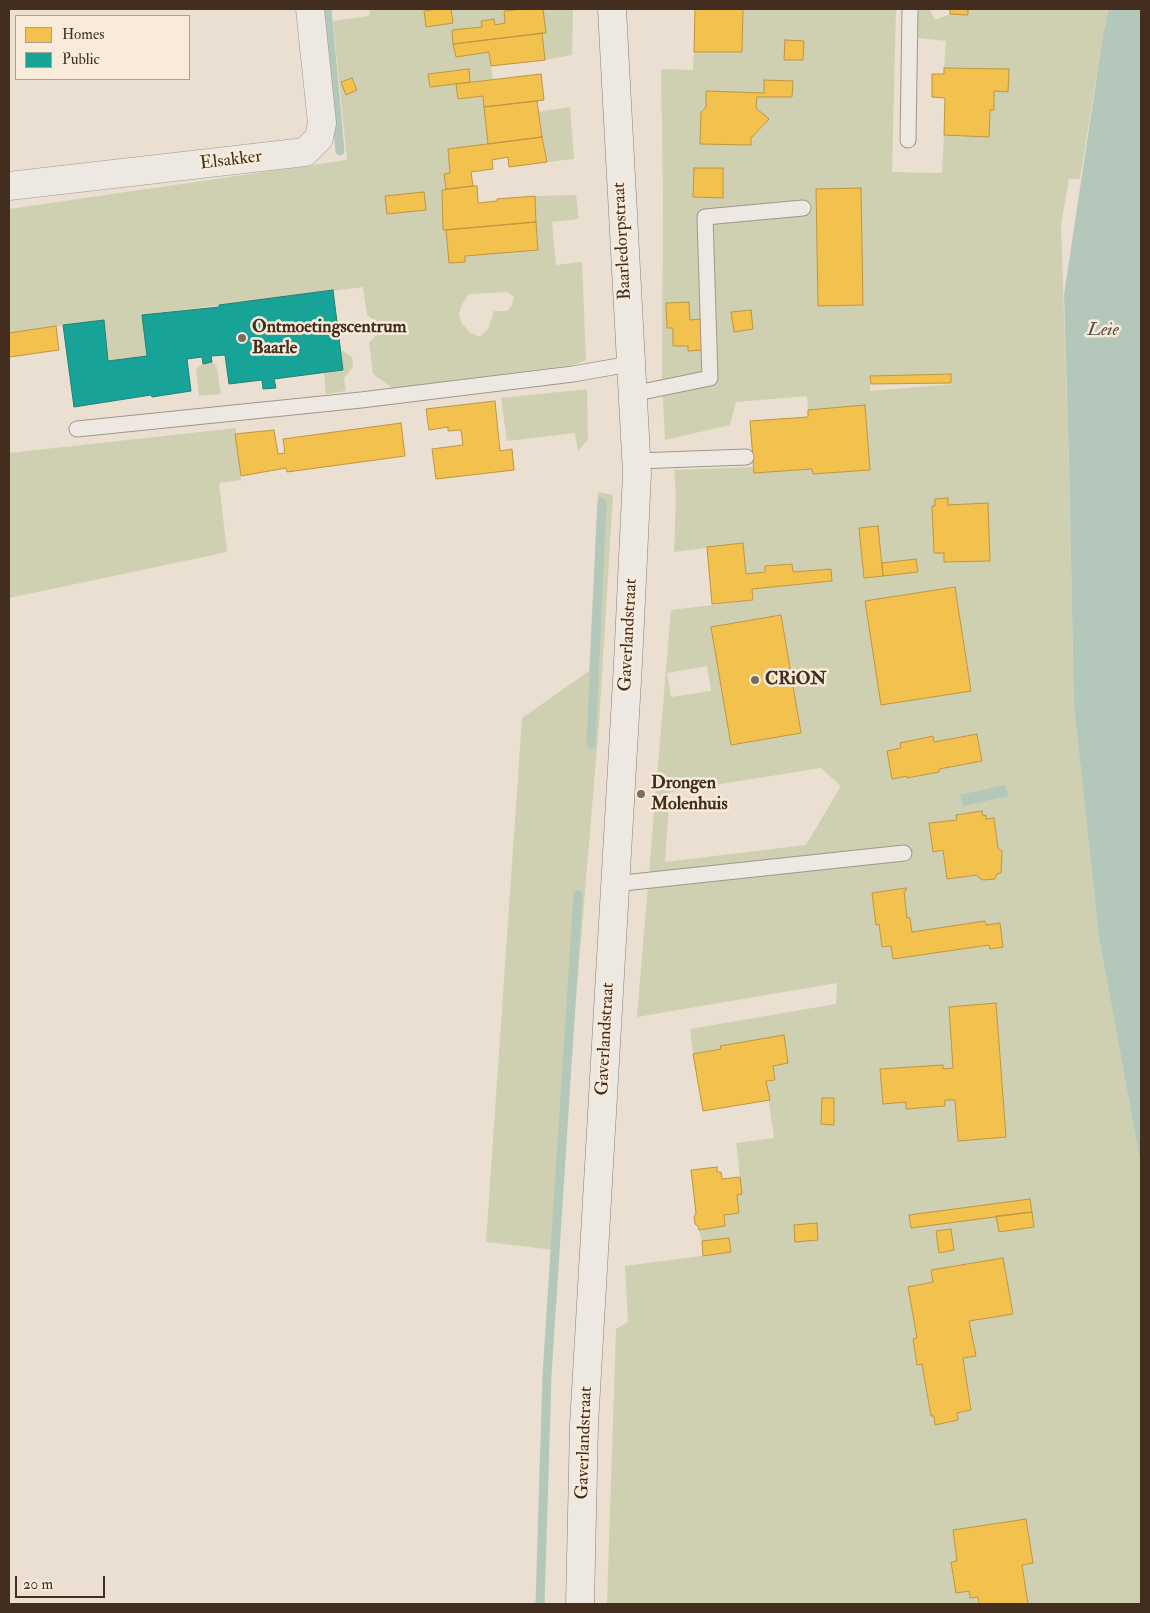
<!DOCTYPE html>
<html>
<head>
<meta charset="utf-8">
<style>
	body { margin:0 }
	#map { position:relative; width:1150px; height:1613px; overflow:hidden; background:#eadfd0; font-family:"IM FELL Double Pica",serif }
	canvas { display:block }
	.frame { position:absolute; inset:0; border:10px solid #432d1f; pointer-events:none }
	.legend { position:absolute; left:15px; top:15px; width:175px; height:65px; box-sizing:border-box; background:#f8ebda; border:1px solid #b09f8f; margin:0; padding:6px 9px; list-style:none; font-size:15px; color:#432d1f }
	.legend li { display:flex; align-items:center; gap:10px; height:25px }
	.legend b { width:25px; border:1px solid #b09f8f }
	.scale { position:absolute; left:15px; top:1576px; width:90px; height:22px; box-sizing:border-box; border:2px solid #432d1f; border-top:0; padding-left:6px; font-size:15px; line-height:18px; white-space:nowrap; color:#432d1f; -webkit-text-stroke:4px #f8ebda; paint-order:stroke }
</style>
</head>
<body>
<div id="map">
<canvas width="1150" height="1613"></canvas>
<div class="frame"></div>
<ul class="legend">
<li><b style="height:14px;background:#f2c14e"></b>Homes</li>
<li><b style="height:14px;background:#17a398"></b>Public</li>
</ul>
<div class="scale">20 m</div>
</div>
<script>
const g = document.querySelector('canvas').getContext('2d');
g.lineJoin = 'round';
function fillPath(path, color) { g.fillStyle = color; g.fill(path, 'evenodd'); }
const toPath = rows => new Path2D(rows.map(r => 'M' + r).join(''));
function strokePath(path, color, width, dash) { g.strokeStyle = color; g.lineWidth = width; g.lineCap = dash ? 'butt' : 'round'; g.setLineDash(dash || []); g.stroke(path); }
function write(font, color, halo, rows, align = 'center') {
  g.font = font + ' "IM FELL Double Pica",serif'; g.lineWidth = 5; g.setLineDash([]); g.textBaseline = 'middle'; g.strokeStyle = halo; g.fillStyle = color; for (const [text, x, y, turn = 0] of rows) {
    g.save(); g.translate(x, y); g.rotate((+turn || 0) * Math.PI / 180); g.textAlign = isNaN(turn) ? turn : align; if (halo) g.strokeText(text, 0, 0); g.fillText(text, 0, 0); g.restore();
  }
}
fillPath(toPath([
	[370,9,424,9,427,27,453,23,452,9,503,9,505,23,495,25,494,19,481,21,482,27,452,31,456,56,489,52,493,80,470,82,468,69,428,74,430,87,456,84,458,99,483,96,484,107,488,144,448,149,450,173,445,174,446,189,442,190,443,230,446,230,449,263,465,262,465,256,538,250,535,196,576,195,579,219,552,222,556,265,582,262,586,360,573,365,392,388,373,374,369,342,384,328,367,315,363,287,142,315,147,356,108,361,104,320,9,333,9,209,347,160,333,21,369,16],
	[352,78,357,90,346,95,341,82],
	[424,192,426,210,387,214,386,196],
	[507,292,514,297,512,305,507,311,494,311,488,329,480,337,471,333,462,324,459,314,462,304,469,294],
	[543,9,573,9,572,55,545,60,542,33,546,33],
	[743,9,896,9,892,172,942,173,944,135,989,136,990,110,994,110,994,91,1008,91,1009,69,944,68,946,41,917,38,917,9,929,9,935,20,950,14,968,15,968,9,1109,9,1103,35,1080,179,1069,179,1061,225,1069,462,1074,706,1099,938,1141,1166,1141,1604,1028,1604,1022,1565,1033,1563,1026,1519,953,1530,957,1561,951,1562,956,1592,969,1591,970,1598,978,1597,979,1604,607,1604,616,1329,628,1322,625,1266,731,1252,729,1238,702,1241,699,1230,725,1226,724,1215,737,1195,742,1194,736,1143,774,1138,766,1081,775,1080,773,1066,788,1063,783,1035,721,1046,721,1049,693,1054,690,1029,836,1004,837,983,637,1017,671,610,753,600,752,589,832,581,831,569,793,572,792,564,765,566,765,572,746,574,743,543,674,552,676,494,674,470,754,467,754,473,812,469,813,474,870,470,865,406,808,410,807,396,736,402,730,425,665,440,662,379,663,199,661,69,693,70,694,52,742,52],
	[785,40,803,41,803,60,784,60],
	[764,80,792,81,792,97,757,97,756,108,769,119,751,138,751,145,701,112,706,107,706,91,764,93],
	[694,168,723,168,723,197,693,197],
	[816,189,863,305,862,305,818,306],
	[689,302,690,320,701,319,702,350,688,351,688,346,673,346,673,328,667,328,666,303],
	[951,374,951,383,954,384,870,391,871,376],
	[947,498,948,505,987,503,990,560,944,562,944,553,934,553,932,506,935,506,935,499],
	[878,526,882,563,916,559,917,572,864,578,859,528],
	[954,587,971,691,881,704,865,601],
	[781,615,801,733,731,745,712,627],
	[707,666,711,691,671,697,667,673],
	[976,734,982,761,939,769,939,772,907,778,907,776,892,779,901,748,900,743,933,736,934,742],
	[821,768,841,786,806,845,665,862,670,792],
	[982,811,983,816,986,815,986,819,994,818,998,848,1002,851,1001,873,997,874,995,879,983,880,979,878,977,875,947,879,943,850,934,852,929,823,957,820,956,815],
	[906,888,906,891,904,891,907,918,910,918,912,932,986,925,1002,947,990,949,989,945,893,959,891,946,882,947,879,924,876,924,872,893],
	[996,1003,1006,1137,958,1141,955,1100,945,1100,945,1106,907,1109,906,1102,883,1104,880,1069,943,1065,943,1069,953,1068,949,1007],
	[822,1098,834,1098,834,1125,821,1124],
	[1030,1199,1034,1226,999,1232,996,1216,910,1215],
	[1003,1258,1013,1313,969,1321,975,1355,963,1358,971,1410,957,1413,958,1420,936,1424,934,1416,931,1416,922,1364,918,1365,913,1339,917,1338,908,1287,933,1282,931,1270],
	[570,107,574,159,547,162,538,112],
	[341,350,352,357,353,367,344,378,346,391,326,394,324,373,343,370],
	[212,362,217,367,221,394,199,396,196,369,203,364],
	[587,389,588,440,578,451,575,433,507,441,501,398],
	[236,428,241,480,219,483,227,552,9,598,9,453],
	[598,492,613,495,599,724,555,1250,486,1242,522,718,589,671]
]), '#cfd0b1');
fillPath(toPath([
	[1109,9,1141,9,1141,1166,1099,938,1074,706,1069,462,1064,295,1103,35],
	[1005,785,1008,796,963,806,960,795]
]), '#b3c7ba');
const homes = toPath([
	[439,9,451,9,453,23,426,27,424,11,439,9],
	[522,9,543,9,546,33,453,44,452,30,482,27,481,21,494,19,495,25,505,23,504,11,522,9],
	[695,9,743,9,742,52,694,52,695,9],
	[950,9,968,9,968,15,950,14,950,9],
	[542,33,545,60,491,66,489,52,456,57,453,44,542,33],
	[785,40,804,41,803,60,784,60,785,40],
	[944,68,1009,69,1008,92,994,91,994,110,990,110,989,137,944,135,945,98,932,97,932,74,944,74,944,68],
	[469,69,470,82,430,87,428,74,469,69],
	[541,74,544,100,484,107,483,96,458,99,456,84,541,74],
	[352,78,357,90,346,95,341,82,352,78],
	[764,80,793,81,792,97,757,97,756,108,769,119,751,138,751,145,700,144,701,112,706,107,706,91,764,93,764,80],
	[537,101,542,137,488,144,484,107,537,101],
	[542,137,547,162,509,167,508,157,492,160,493,169,471,172,473,186,446,189,444,174,450,173,448,149,542,137],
	[694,168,723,168,723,198,693,197,694,168],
	[473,186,477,186,478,203,497,201,497,199,535,196,536,222,443,230,442,190,473,186],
	[861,188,863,305,818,306,816,189,861,188],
	[424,192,426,210,387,214,385,196,424,192],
	[536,222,538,250,465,256,465,262,449,263,446,230,536,222],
	[689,302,690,320,701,319,702,350,688,351,688,346,673,346,673,328,667,328,666,303,689,302],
	[751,310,753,329,734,332,731,312,751,310],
	[56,326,59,350,9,357,9,333,56,326],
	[951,374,951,383,871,384,870,376,951,374],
	[495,401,500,451,512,449,514,470,436,479,432,449,463,445,461,430,448,431,448,427,429,430,426,409,495,401],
	[865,405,870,470,813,474,812,469,754,473,750,421,808,417,808,410,865,405],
	[401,423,405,456,287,472,286,468,241,476,235,434,274,430,278,454,285,453,283,439,401,423],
	[948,498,948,505,988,503,990,561,944,562,944,553,934,553,932,506,935,506,935,499,948,498],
	[878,526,883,576,864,578,859,528,878,526],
	[743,543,746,574,765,572,765,566,792,564,793,572,831,569,832,581,752,589,753,600,712,604,707,547,743,543],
	[916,559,918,572,883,576,882,563,916,559],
	[955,587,971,691,881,705,865,601,955,587],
	[781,615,801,733,731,745,711,627,781,615],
	[977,734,982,761,939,769,939,772,907,778,907,776,892,779,887,751,901,748,900,743,933,736,934,742,977,734],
	[982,811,983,816,986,815,986,819,994,818,998,848,1002,851,1001,873,997,874,995,879,983,880,979,878,977,875,947,879,943,850,933,852,929,823,957,820,956,815,982,811],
	[906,888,906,891,904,891,907,918,910,918,912,932,985,921,986,925,1000,923,1003,947,990,949,989,945,893,959,891,946,882,947,879,924,876,925,872,893,906,888],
	[996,1003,1006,1137,958,1141,955,1100,945,1100,945,1106,906,1109,906,1102,883,1104,880,1069,943,1065,943,1069,953,1068,949,1007,996,1003],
	[784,1035,788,1063,773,1066,775,1080,766,1081,770,1100,703,1111,693,1054,721,1049,720,1046,784,1035],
	[822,1098,834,1098,834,1125,821,1124,822,1098],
	[717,1167,717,1172,721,1172,722,1179,740,1177,742,1194,737,1195,739,1213,724,1215,725,1226,699,1230,698,1226,695,1224,694,1217,696,1213,691,1170,717,1167],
	[1030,1199,1032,1212,911,1228,909,1215,1030,1199],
	[1032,1212,1034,1227,999,1232,996,1216,1032,1212],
	[817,1223,818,1240,795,1242,794,1225,817,1223],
	[951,1229,954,1250,939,1253,936,1231,951,1229],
	[729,1238,731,1252,703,1256,702,1241,729,1238],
	[1003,1258,1013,1314,969,1321,976,1356,963,1358,971,1410,957,1413,958,1420,935,1425,934,1416,931,1416,922,1364,917,1365,913,1339,917,1338,908,1287,933,1282,931,1270,1003,1258],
	[1026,1519,1033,1563,1022,1565,1028,1604,979,1604,978,1597,970,1598,969,1591,956,1593,951,1562,957,1561,953,1530,1026,1519]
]);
fillPath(homes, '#f2c14e');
strokePath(homes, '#be9540', 1);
const public = toPath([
	[333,290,343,370,274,379,276,388,263,389,262,380,229,384,225,355,211,356,212,362,203,364,202,357,187,359,191,391,152,397,151,395,74,407,63,325,104,320,108,361,147,356,142,315,219,307,219,305,333,290]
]);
fillPath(public, '#17a398');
strokePath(public, '#248074', 1);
strokePath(toPath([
	[327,9,340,151],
	[591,744,602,502],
	[540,1604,547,1375,578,895]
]), '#b3c7ba', 9);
const lane = toPath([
	[908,140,910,9],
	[632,394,710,378,705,217,803,208],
	[77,429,361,400,573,374,630,364],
	[636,461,746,457],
	[614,884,904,853]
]);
const street = toPath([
	[9,186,305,152,319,138,322,123,310,9]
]);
const secondary = toPath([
	[580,1604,584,1425,628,663,637,474,612,9]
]);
strokePath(lane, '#a0968c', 17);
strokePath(street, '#a0968c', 29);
strokePath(secondary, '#887f75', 29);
strokePath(lane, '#ede8e1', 15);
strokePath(street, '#ede8e1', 28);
strokePath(secondary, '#ede8e1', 28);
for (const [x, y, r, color] of [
	[242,338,5,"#7d6b5d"],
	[755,680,5,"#7d6b5d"],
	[641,794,5,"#7d6b5d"]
]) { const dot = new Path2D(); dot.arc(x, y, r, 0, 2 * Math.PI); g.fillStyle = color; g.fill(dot); strokePath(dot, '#f8ebda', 2); }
write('18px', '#432d1f', '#f8ebda', [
	["Elsakker",231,161,-7],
	["Baarledorpstraat",623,241,-93],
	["Gaverlandstraat",629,635,-87],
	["Gaverlandstraat",606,1039,-87],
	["Gaverlandstraat",585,1443,-88]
]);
write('bold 18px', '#432d1f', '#f8ebda', [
	["Ontmoetingscentrum",252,328],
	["Baarle",252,349],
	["CRiON",765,680],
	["Drongen",651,784],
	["Molenhuis",651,805]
], 'left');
write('italic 19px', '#595144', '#f8ebda', [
	["Leie",1103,331]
]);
</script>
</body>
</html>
